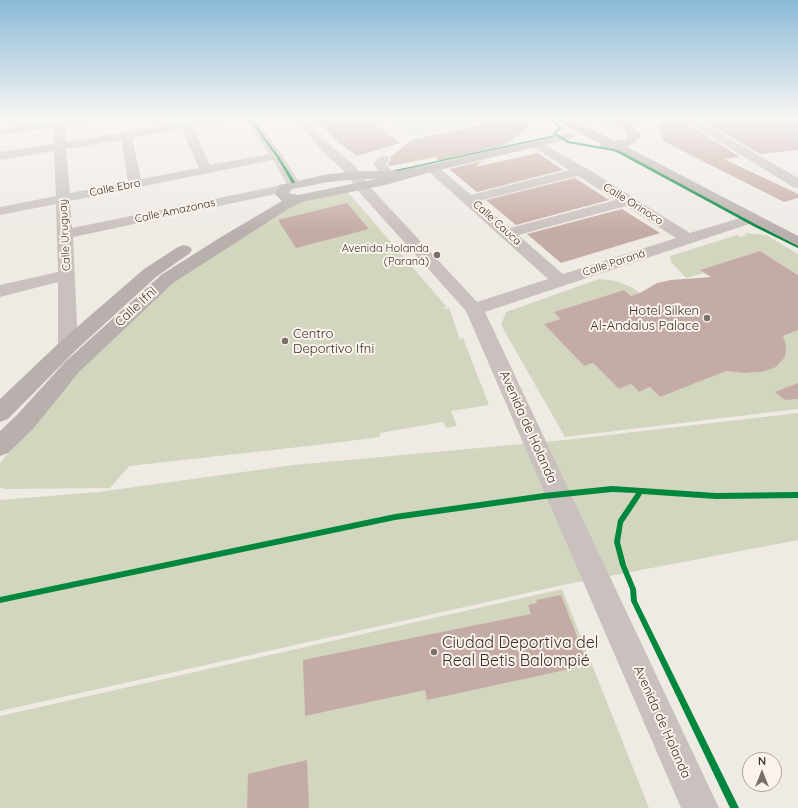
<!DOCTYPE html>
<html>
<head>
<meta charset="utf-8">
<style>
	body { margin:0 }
	#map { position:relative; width:798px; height:808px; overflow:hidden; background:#f0eae5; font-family:Quicksand,sans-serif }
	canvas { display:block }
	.north { position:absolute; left:742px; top:752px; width:40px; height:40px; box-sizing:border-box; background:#fbf3ed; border:1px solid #aea49f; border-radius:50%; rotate:0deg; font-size:11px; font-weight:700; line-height:16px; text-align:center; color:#3b2e2a }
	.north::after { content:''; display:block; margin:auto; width:14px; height:18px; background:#7a706b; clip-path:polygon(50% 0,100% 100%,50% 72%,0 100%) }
</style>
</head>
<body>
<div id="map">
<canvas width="798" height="808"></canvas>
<div class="north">N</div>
</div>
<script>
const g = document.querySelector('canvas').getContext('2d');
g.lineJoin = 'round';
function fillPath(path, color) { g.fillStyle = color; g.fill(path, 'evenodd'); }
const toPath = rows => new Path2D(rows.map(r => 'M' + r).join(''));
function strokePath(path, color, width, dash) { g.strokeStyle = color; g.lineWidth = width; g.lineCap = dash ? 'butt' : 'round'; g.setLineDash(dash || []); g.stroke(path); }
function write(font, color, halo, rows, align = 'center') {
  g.font = font + ' Quicksand,sans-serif'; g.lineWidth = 4; g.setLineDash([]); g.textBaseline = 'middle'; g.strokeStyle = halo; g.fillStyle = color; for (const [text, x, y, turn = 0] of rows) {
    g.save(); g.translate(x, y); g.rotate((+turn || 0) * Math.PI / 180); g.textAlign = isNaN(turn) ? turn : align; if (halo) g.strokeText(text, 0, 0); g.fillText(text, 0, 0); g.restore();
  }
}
fillPath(toPath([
	[388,119,469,119,475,123,410,136],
	[346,190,446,306,443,309,449,308,460,339,463,338,489,405,451,411,457,426,446,428,443,422,380,433,380,437,326,444,129,466,110,488,4,489,0,487,0,464,21,434,80,367,166,284,295,203],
	[744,233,766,235,798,254,798,275,760,251,701,270,704,273,686,278,671,262,670,256,737,235,741,237,747,235],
	[599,279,616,281,631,287,640,293,631,296,624,290,554,312,560,319,545,324,584,366,593,363,619,389,631,384,639,392,650,387,660,397,724,371,744,373,762,372,783,336,798,330,798,409,565,437,501,325,506,312],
	[798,413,798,540,563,585,0,711,0,500,98,492,294,465,565,440],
	[562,589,649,808,0,808,0,716]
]), '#d3d6be');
fillPath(toPath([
	[315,119,368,119,400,143,357,156,339,143],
	[477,119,531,119,525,130,503,146,440,161,435,157,390,166,388,164,391,160,390,157,412,140,485,124],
	[683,119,684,122,740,157,724,159,798,194,798,198,784,202,663,141,658,128,660,124],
	[699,119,798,119,798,150,760,154],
	[538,153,563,170,477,192,449,169,483,161,475,167],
	[575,178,609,200,516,225,486,200],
	[347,203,369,229,296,248,278,220],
	[622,209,660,233,561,263,527,234],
	[760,251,798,275,798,330,783,336,786,345,785,357,776,367,762,372,744,373,726,371,660,397,650,387,639,392,631,384,619,389,593,363,584,366,544,324,560,319,554,312,624,290,631,296,640,293,657,283,671,280,711,277,700,270],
	[798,383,798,399,785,400,775,392],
	[561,595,588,665,427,700,425,690,305,716,303,660,531,614,528,605,537,603,536,600],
	[307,760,309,808,247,808,248,774]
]), '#c5aba5');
fillPath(toPath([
	[66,119,91,119,86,122,65,126,66,142,186,122,207,119,231,119,230,121,226,122,193,128,210,165,269,154,245,119,255,119,283,156,301,185,299,188,291,188,290,191,285,192,73,237,78,346,75,351,68,353,61,351,58,346,58,282,0,297,0,285,58,272,56,204,0,215,0,207,56,196,54,151,0,160,0,152,54,144,54,127,0,135,0,129,66,119],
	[182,129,199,168,141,179,132,138,182,129],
	[121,140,128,182,70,193,66,149,121,140],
	[273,160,287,184,72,228,70,201,273,160],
	[294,119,305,119,331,146,355,166,370,187,477,302,548,279,428,171,426,168,428,165,436,165,471,195,569,170,532,146,530,144,532,142,536,140,586,168,690,233,753,214,758,215,760,218,758,221,485,312,719,808,681,808,466,311,360,193,345,172,323,152,294,119],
	[578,176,616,200,510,228,478,201,578,176],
	[626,206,676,238,563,274,518,235,626,206],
	[684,119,696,119,798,178,798,188,793,187,685,121,684,119],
	[384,156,388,157,390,160,386,164,395,174,394,177,384,177,373,164,380,157,384,156]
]), '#c9c1bd');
fillPath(toPath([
	[556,119,569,119,615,141,626,139,628,134,623,128,596,121,595,119,617,119,631,124,640,134,640,138,634,143,627,147,798,236,798,247,792,245,630,157,612,149,602,149,600,146,601,144,557,121,556,119],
	[569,133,573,134,575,136,573,138,435,171,385,185,302,202,288,209,173,283,79,372,33,429,8,453,0,456,0,431,17,415,65,362,161,275,221,237,282,201,275,194,279,185,329,174,360,171,384,171,428,165,569,133],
	[360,179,376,179,298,195,289,193,292,189,329,182,360,179],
	[184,245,190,247,192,250,190,253,156,277,75,351,8,419,0,422,0,399,61,341,144,269,178,247,184,245]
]), '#b8b0ac');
fillPath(toPath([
	[249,119,251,119,278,155,295,182,294,183,292,183,276,156,249,119],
	[550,119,552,119,562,128,556,133,569,141,614,149,622,152,757,225,798,246,798,248,755,227,620,154,613,151,567,143,557,136,397,171,396,170,555,135,553,133,559,128,550,119],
	[612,486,716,493,798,492,798,498,716,499,642,494,639,499,623,523,620,542,626,565,636,589,637,601,739,808,730,808,631,601,630,589,620,565,614,542,618,520,636,493,612,492,544,499,395,520,0,603,0,597,395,514,544,493,612,486]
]), '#00873e');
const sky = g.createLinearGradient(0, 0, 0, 232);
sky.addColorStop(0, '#8bbad8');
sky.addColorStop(0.51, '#f8f6f3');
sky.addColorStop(1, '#f8f6f300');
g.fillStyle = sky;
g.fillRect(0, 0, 798, 232);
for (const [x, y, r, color] of [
	[437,255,4,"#7a706b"],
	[707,318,4,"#7a706b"],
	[285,341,4,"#7a706b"],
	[434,652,4,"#7a706b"]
]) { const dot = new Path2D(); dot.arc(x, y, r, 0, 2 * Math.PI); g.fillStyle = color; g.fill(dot); strokePath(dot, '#fbf3ed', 1.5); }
write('11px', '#3b2e2a', '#fbf3ed', [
	["Calle Ebro",115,188,-11],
	["Calle Orinoco",633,204,32],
	["Calle Amazonas",175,211,-12],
	["Calle Cauca",497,223,42],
	["Calle Uruguay",65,235,-93],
	["Calle Paraná",614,263,-18]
]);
write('11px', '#3b2e2a', '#fbf3ed', [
	["Avenida Holanda",429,249],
	["(Paraná)",429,262]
], 'right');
write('13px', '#3b2e2a', '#fbf3ed', [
	["Calle Ifni",136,307,-43],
	["Avenida de Holanda",528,427,66],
	["Avenida de Holanda",662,722,66]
]);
write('13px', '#3b2e2a', '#fbf3ed', [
	["Hotel Silken",699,311],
	["Al-Andalus Palace",699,326],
	["Centro",293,334,"left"],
	["Deportivo Ifni",293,349,"left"]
], 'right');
write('16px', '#3b2e2a', '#fbf3ed', [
	["Ciudad Deportiva del",442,643],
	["Real Betis Balompié",442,661]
], 'left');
</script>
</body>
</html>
